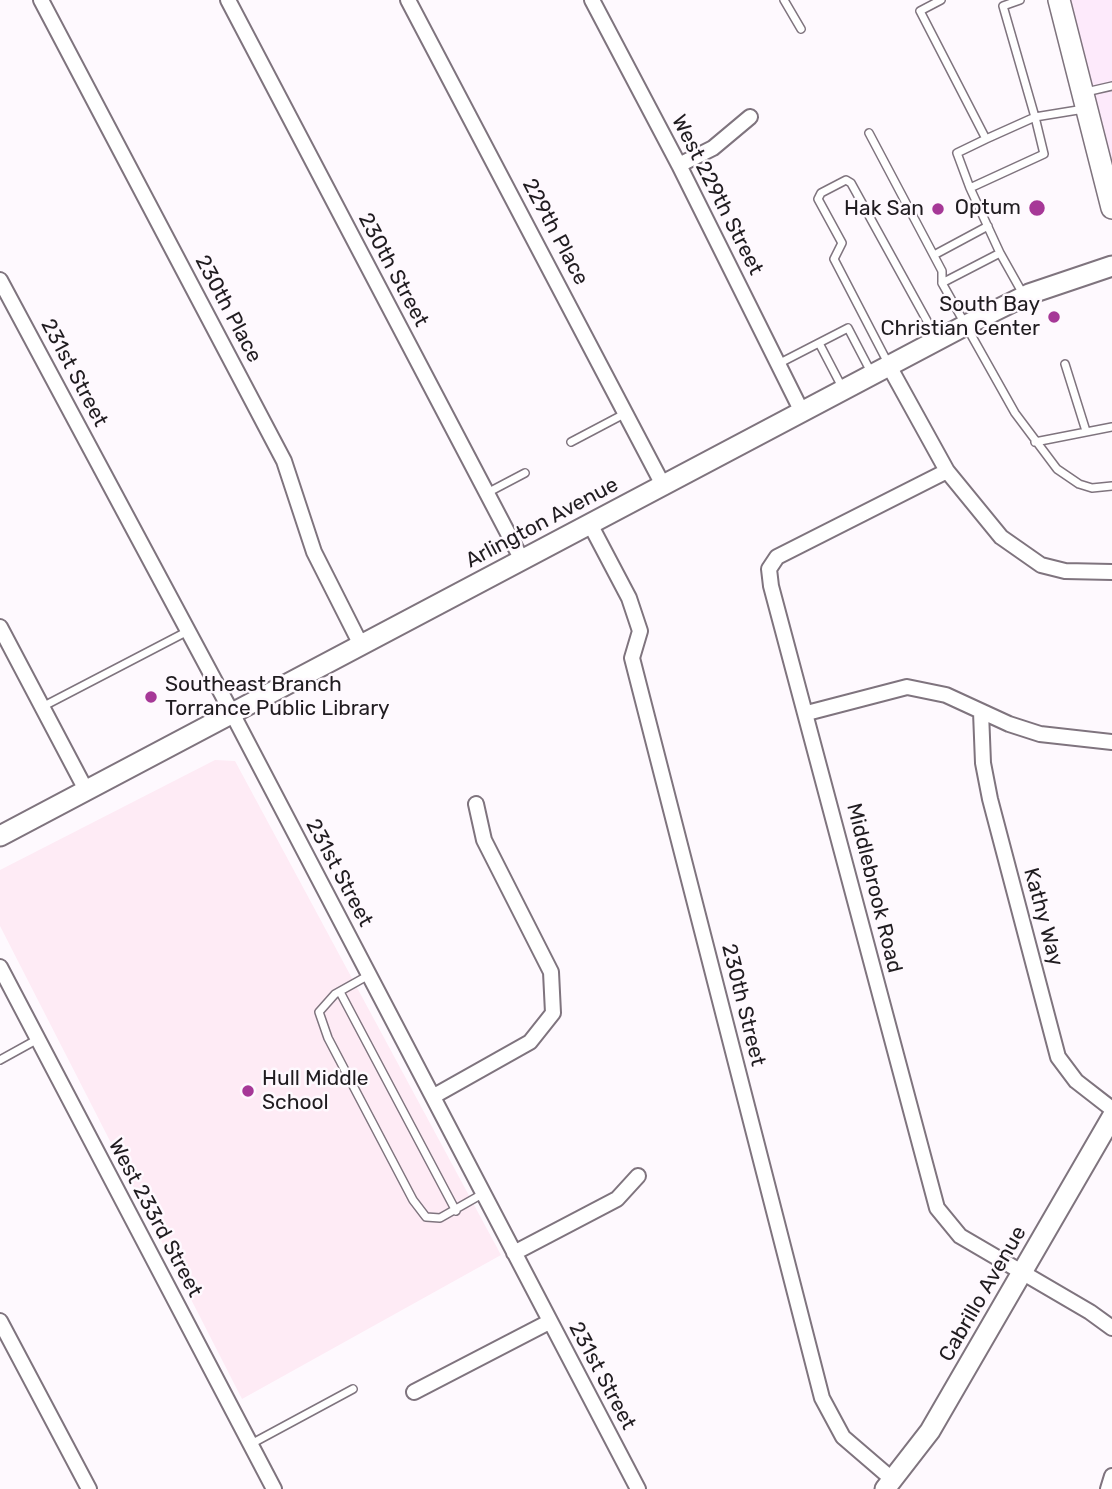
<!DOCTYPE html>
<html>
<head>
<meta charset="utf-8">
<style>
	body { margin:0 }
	canvas { display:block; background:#fef9fe }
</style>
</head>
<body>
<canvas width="1112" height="1489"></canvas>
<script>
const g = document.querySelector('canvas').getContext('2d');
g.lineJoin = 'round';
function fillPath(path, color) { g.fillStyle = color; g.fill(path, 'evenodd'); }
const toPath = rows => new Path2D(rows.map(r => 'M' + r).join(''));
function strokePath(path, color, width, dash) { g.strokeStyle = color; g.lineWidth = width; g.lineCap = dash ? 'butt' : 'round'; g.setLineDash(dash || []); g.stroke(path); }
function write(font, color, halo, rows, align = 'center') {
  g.font = font + ' Rubik,sans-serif'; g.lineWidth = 5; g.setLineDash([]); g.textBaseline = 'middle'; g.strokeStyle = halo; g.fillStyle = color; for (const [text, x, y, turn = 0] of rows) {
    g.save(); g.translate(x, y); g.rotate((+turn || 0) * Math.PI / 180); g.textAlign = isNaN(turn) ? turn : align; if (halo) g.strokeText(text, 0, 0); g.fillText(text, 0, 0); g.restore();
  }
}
fillPath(toPath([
	[1065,0,1112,0,1112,192]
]), '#fdeafb');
fillPath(toPath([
	[215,760,235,761,501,1255,242,1399,0,926,0,870]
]), '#feebf5');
const lane = toPath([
	[784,0,801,29],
	[941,0,920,11,986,139,957,153,970,188],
	[1086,92,1112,86],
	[869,133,942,271,942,283],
	[986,139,1035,117,1003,6,1020,0],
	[1000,253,970,188,1044,154,1035,117,1084,109],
	[934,255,988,226],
	[1023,294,1000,253,942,283,1015,413,1057,469,1079,484,1092,488,1112,486],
	[819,343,843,389],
	[778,364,848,328,872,374],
	[1065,364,1086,431],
	[889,365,834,259,842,243,818,199,821,193,846,180,851,183,937,339],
	[571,442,626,413],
	[1035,442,1112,427],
	[487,493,525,473],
	[42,707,188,631],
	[369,975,335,994,319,1012,328,1038,413,1200,426,1217,440,1218,484,1193],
	[340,992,456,1211],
	[0,1060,38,1039],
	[251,1444,353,1389]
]);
const street = toPath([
	[41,0,284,461,314,552,361,645],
	[228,0,522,560],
	[408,0,663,485],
	[592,0,679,165,802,412],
	[679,165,713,148,750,117],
	[0,280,232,713,638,1489],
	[889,366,947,471,1001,537,1041,565,1065,571,1112,572],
	[947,471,777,557,769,569,771,586,937,1208,960,1236,1090,1312,1112,1328],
	[590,524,629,598,640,631,632,658,822,1398,843,1437,893,1480],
	[0,627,86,790],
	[981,712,983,763,990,799,1058,1057,1076,1081,1112,1109],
	[807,713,907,687,946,695,1009,724,1040,734,1112,742],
	[0,967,274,1489],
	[434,1096,530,1042,553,1013,551,972,484,840,476,804],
	[514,1253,617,1199,638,1176],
	[0,1321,89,1489],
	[414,1392,549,1322],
	[1108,1489,1112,1476]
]);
const secondary = toPath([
	[0,836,966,325,1029,294,1112,266],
	[885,1489,930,1431,1112,1117]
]);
const primary = toPath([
	[1059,0,1112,208]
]);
strokePath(lane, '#7f747e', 10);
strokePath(street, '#7f747e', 18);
strokePath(secondary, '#7f747e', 23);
strokePath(primary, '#7f747e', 24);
strokePath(lane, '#fff', 7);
strokePath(street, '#fff', 14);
strokePath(secondary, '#fff', 19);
strokePath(primary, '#fff', 21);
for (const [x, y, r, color] of [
	[1037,208,9,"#a63897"],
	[938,209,7,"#a63897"],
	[1054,317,7,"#a63897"],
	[151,697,7,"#a63897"],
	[248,1091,7,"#a63897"]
]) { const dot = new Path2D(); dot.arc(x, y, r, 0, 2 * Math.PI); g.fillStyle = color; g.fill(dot); strokePath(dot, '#fef9fe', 2.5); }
write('21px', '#201c20', '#fef9fe', [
	["West 229th Street",717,195,63],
	["229th Place",555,232,62],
	["230th Street",393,270,62],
	["230th Place",228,309,62],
	["231st Street",74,373,62],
	["Arlington Avenue",542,523,-28],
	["231st Street",339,873,62],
	["Middlebrook Road",874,888,76],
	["Kathy Way",1043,917,75],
	["230th Street",743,1005,76],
	["West 233rd Street",155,1218,62],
	["Cabrillo Avenue",983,1294,-60],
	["231st Street",602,1376,62]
]);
write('21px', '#201c20', '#fef9fe', [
	["Optum",1021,208],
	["Hak San",924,209],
	["South Bay",1040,305],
	["Christian Center",1040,329],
	["Southeast Branch",165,685,"left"],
	["Torrance Public Library",165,709,"left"],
	["Hull Middle",262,1079,"left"],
	["School",262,1103,"left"]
], 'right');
</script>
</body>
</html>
